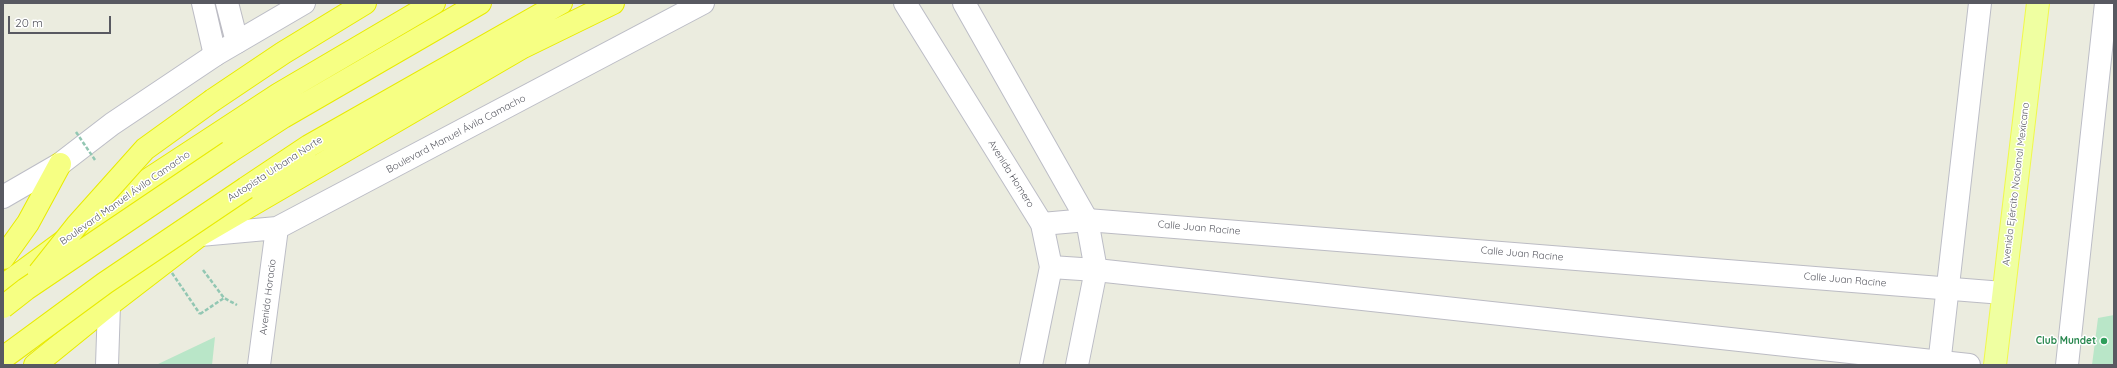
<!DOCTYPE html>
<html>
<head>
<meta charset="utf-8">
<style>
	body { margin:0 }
	#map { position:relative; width:2117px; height:368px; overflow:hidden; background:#ebecdf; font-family:Quicksand,sans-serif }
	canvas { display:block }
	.frame { position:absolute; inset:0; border:4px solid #585961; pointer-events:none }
	.scale { position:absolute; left:8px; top:16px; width:103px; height:18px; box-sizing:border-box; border:2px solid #585961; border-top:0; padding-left:5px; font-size:12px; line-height:14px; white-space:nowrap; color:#585961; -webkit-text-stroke:3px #fff; paint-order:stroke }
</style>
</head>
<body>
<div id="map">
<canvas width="2117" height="368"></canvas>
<div class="frame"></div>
<div class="scale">20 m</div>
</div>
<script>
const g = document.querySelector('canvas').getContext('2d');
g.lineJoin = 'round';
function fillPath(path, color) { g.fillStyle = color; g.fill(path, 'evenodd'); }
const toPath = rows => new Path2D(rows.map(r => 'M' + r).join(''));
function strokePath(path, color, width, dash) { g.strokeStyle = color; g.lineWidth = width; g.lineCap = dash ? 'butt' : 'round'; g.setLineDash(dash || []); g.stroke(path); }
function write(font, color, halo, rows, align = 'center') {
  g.font = font + ' Quicksand,sans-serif'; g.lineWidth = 3; g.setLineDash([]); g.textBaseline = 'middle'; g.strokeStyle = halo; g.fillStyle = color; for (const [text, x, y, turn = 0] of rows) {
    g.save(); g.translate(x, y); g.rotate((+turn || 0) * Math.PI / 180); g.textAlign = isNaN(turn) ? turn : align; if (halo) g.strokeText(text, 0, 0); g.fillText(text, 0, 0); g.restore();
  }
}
fillPath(toPath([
	[2114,315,2114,365,2092,365,2098,318],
	[215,337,212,365,156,365]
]), '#b9e6c8');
const street = toPath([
	[203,3,215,55],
	[227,3,237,42],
	[1042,224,1087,220,2003,293],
	[1051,267,1096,270,1969,365]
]);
const secondary = toPath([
	[905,3,1042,224,1051,267,1031,365],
	[964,3,1087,220,1096,270,1077,365],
	[3,197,60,164,112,124,215,55,304,3],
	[200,235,277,228,703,3],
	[107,365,109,305],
	[259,365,277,228],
	[1939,365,1980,3],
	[2067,365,2106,3]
]);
const primary = toPath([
	[1995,365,2038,3]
]);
const highway = toPath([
	[213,100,283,53,365,3],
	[229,152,283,117,480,3],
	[246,188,309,146,561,3],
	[3,258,28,223,60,164],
	[3,286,143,183,279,94,434,3],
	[35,365,109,305,200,235,523,47,613,3]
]);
strokePath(street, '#bcbcc4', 24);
strokePath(secondary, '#bcbdc6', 24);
strokePath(primary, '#f0f94c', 24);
strokePath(highway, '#e8eb00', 24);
strokePath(toPath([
	[203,270,224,298,237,305],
	[200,314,224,298]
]), '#92c7b3', 2.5, [4, 2]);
strokePath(street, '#fff', 22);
strokePath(secondary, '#fff', 22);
strokePath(primary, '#efffa1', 22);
strokePath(highway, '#f6ff83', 22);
const highwayBridge = toPath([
	[39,273,77,225,145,149,213,100],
	[3,307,26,289,229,152],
	[3,358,105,283,246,188]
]);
strokePath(highwayBridge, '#e8eb00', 24, []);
strokePath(toPath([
	[76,132,95,160],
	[172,273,200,314]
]), '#92c7b3', 2.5, [4, 2]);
strokePath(highwayBridge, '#f6ff83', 22);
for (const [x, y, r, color] of [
	[2104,341,4,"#2e9e5b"]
]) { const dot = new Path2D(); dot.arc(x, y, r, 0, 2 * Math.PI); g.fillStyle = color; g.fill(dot); strokePath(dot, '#fff', 1.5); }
write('10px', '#585961', '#fff', [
	["Boulevard Manuel Ávila Camacho",456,134,-28],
	["Autopista Urbana Norte",275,169,-33],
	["Avenida Homero",1011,174,58],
	["Avenida Ejército Nacional Mexicano",2016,184,-83],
	["Boulevard Manuel Ávila Camacho",125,198,-35],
	["Calle Juan Racine",1199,228,5],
	["Calle Juan Racine",1522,254,5],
	["Calle Juan Racine",1845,280,5],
	["Avenida Horacio",268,297,-83]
]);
write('bold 10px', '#27864d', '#fff', [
	["Club Mundet",2096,341]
], 'right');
</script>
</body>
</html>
